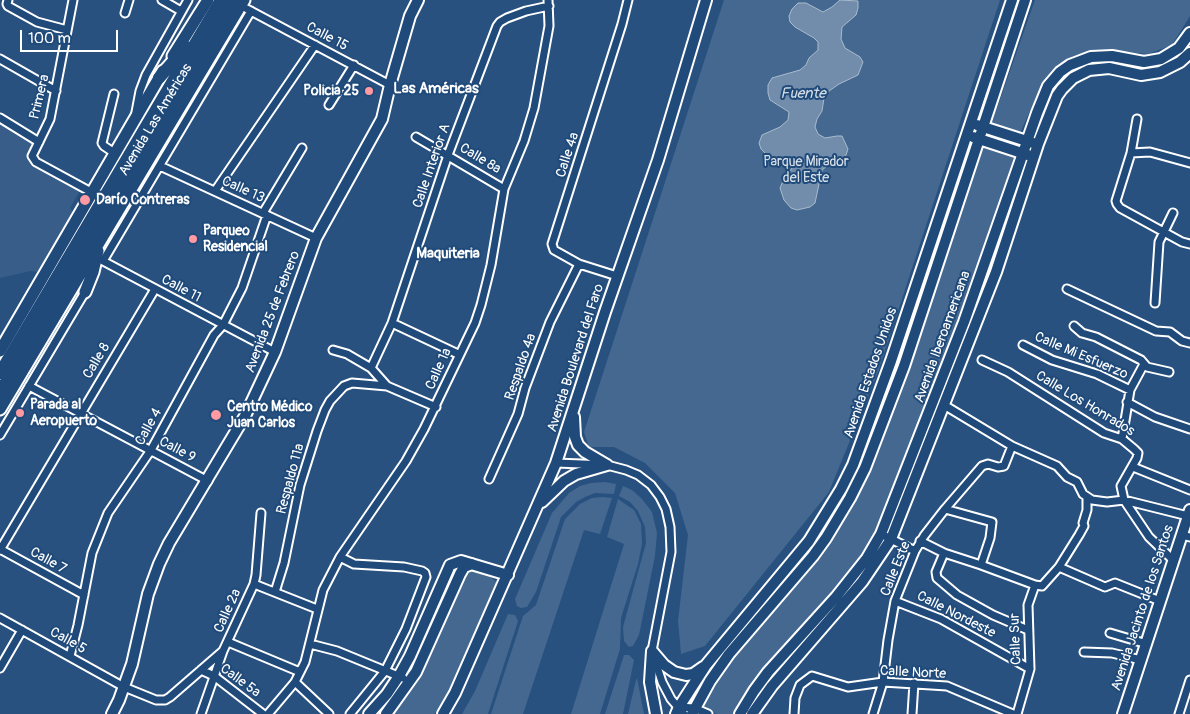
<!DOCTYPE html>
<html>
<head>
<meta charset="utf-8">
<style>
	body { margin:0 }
	#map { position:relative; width:1190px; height:714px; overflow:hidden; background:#28517f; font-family:Pangolin,sans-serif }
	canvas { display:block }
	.scale { position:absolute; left:20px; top:30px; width:98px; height:22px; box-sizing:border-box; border:2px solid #fff; border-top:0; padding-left:6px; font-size:15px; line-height:18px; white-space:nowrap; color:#fff; -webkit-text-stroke:4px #1f4a7a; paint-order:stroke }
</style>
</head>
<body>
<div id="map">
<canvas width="1190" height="714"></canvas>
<div class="scale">100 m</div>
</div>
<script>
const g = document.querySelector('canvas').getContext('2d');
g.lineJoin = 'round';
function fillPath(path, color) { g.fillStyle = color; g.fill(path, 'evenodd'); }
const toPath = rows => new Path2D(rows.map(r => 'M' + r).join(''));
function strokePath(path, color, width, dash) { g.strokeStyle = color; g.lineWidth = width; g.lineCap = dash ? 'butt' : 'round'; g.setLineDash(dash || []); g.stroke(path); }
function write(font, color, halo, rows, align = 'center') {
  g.font = font + ' Pangolin,sans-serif'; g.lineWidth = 4; g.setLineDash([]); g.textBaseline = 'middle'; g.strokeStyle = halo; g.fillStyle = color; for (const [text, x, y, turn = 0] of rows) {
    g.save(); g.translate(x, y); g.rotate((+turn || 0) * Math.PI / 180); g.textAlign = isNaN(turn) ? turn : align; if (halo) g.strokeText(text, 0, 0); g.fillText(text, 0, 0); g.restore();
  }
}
fillPath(toPath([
	[0,121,36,142,28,157,81,189,70,208,73,212,37,272,31,271,0,278]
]), '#375d88');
fillPath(toPath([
	[724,0,1000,0,878,372,829,492,705,646,681,654,678,621,688,535,675,493,645,463,614,447,589,447,584,432],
	[1035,0,1190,0,1190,16,1172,45,1148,54,1104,50,1073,56,1043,83,1020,133,991,125],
	[981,143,1017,155,950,352,879,533,867,551,836,593,773,661,741,703,736,714,717,714,701,706,714,680,854,498],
	[605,482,616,484,614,494,595,493,585,497,576,502,561,517,536,592,527,607,521,608,517,606,515,599,552,513,569,493,580,486,591,483],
	[623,486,632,490,642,499,652,512,657,533,655,556,639,635,633,646,629,647,624,641,623,627,646,543,645,527,638,511,630,502,619,496],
	[603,497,612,498,600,534,584,530,523,714,491,714,523,616,536,605,565,519,580,504,592,498],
	[618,499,634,510,641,524,642,544,638,564,621,618,620,649,600,714,571,714,624,544,607,537],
	[452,568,456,568,459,571,414,672,383,714,370,714,388,694],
	[468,569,477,570,488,575,498,583,459,670,440,708,434,714,390,714,462,577],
	[508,614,515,615,518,621,488,714,462,714,475,691],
	[624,655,629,655,634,660,623,714,605,714],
	[637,678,644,714,628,714,636,680]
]), '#446890');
const water = toPath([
	[840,0,858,1,858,8,856,15,842,27,841,39,845,48,860,57,863,62,858,75,839,84,829,91,824,98,822,111,817,119,815,127,818,134,825,138,837,136,842,136,848,149,846,155,844,159,827,166,822,170,815,203,810,207,797,210,791,208,784,200,780,188,783,181,792,168,792,163,768,156,761,149,759,143,762,135,780,127,788,120,789,112,770,100,768,93,768,85,772,78,800,70,806,65,809,58,818,50,818,42,814,38,795,27,790,22,789,16,792,9,798,3,806,3,823,12,832,7,840,0]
]);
fillPath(water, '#718dab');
strokePath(water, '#aabbcd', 1);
const street = toPath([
	[8,0,7,4,8,6,37,22,67,30],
	[73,0,50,119,32,156,36,162,93,193],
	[162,0,181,11],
	[247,9,390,85],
	[125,13,129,0],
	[0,59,56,91],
	[114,94,102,143,104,146,116,154],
	[329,105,354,65],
	[136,112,140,91,146,75,188,0],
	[0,118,39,142],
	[1137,119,1131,153,1116,201,1117,204,1120,208,1182,242,1190,244],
	[416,137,504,189],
	[1131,153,1150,152,1190,163],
	[160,166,316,238],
	[215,191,315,45],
	[263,213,302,148],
	[103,261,251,11],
	[103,261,275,352],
	[617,276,579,264,554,250,552,244,622,24,628,0],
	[1067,289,1156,331,1170,332,1182,341,1190,343],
	[1155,303,1159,242,1173,213],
	[392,323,458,354],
	[1074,326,1082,333,1096,337,1141,360,1147,367,1169,372],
	[1023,345,1052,360,1097,374,1130,390],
	[333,350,347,354,371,368,387,386],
	[982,360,1008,372,1104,433,1122,439,1134,449,1138,453,1137,458,1121,486,1124,500,1149,537,1173,560],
	[371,368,392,323,448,155,497,26,500,22,507,18,526,11,549,6],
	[29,386,208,481],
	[1127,402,1155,417,1190,429],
	[944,405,1012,446,1057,466,1067,477,1077,482,1083,494,1092,500,1107,502,1124,500,1188,516],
	[0,435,85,292],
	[1122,439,1130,390,1144,364],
	[556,463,607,465,626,470,638,475,651,485,660,497,666,509,670,527,671,552,652,651,662,682,671,699,684,714],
	[1133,467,1190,490],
	[489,479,518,414,525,388,550,322,579,264],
	[945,509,992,522,990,538,981,565],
	[881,534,915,551],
	[1182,535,1190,537],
	[920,541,944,553,981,565,1035,585],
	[0,549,84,595],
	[0,550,155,289],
	[944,553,936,572,937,578,957,595,993,615,1028,630],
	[340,557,354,564,404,567,422,571,425,573,426,577,406,629,385,671,350,714],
	[1059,567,1105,587,1115,583,1160,601],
	[254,584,317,609],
	[275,592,284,563,300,485,317,431,325,410,330,401,344,386,352,383,387,386,436,407],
	[895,601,941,619,1030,669],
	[0,618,124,687,156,700,165,700,170,697,223,651],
	[1110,633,1147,644],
	[228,642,300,672],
	[310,644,337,651,403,678],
	[1084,652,1112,653,1141,660],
	[70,656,78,625,92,553,108,513,151,450,214,335,223,325,242,288,267,215],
	[0,668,22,630],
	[201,670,214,676,263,714],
	[295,682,329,714],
	[679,707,694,708,708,714],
	[201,714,223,651,254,584,256,575,261,513],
	[268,714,295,682,305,662,323,590,340,557,406,461,424,429,475,323,481,305,491,265,504,189,524,141,534,108,549,26,548,0],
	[794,714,795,698,800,685,812,676,848,687,883,682,947,686,1013,714],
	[873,714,883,682,888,640,895,601,915,551,924,536,945,509,982,466,988,464,998,467,1004,466,1012,446],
	[912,714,914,683],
	[1017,714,1030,669,1028,605,1035,585,1042,586,1059,567,1079,535,1084,526,1083,523,1087,510,1087,498],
	[1179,714,1190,680]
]);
const secondary = toPath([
	[977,125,1033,143],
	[973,137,1028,155],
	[574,417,575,437,578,445,585,452,607,465],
	[542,502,564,481,576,474,607,465],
	[652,651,664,665,674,672,686,675,693,674,703,667],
	[652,651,650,682,656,714],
	[112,714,119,700,132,664,148,594,159,564,169,543,245,416,275,352,316,238,382,119,390,85,410,16,418,0],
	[369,714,387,694,399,676,410,656,450,565,461,561,508,575],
	[386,714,416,672,460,574,464,567,472,564],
	[443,714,455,693,556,463,605,312,658,160,706,0],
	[676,714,679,707,706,665,809,541,841,489,853,465,891,361,1012,0],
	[692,714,710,681,729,654,813,556,826,538,850,498,865,468,904,366,1025,0],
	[740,714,754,691,768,672,836,597,867,558,881,534,964,322,1037,113,1048,86,1060,72,1070,65,1091,57,1112,56,1144,62,1161,59,1179,48,1190,33],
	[752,714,772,686,862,582,891,539,996,272,1038,144,1057,96,1062,89,1073,78,1089,70,1109,68,1141,75,1160,72,1180,62,1190,53],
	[1123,714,1190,510]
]);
const primary = toPath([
	[173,56,208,0],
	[85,292,93,272,98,251],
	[0,351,163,71],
	[0,409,244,0]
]);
const highway = toPath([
	[159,78,186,47],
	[0,373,221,0],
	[0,392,232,0]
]);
strokePath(street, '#fff', 11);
strokePath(secondary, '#fff', 14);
strokePath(primary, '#fff', 15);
strokePath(highway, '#fff', 16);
strokePath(street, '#1f4a7a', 7);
strokePath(secondary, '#1f4a7a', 10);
strokePath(primary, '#1f4a7a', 11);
strokePath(highway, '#1f4a7a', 12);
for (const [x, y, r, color] of [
	[369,91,5,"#ff9aa2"],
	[85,200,6,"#ff9aa2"],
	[193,239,5,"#ff9aa2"],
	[20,413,5,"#ff9aa2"],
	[216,415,6,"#ff9aa2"]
]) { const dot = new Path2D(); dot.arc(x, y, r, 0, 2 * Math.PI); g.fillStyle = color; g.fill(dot); strokePath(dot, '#1f4a7a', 2); }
write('14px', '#fff', '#1f4a7a', [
	["Calle 15",327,37,28],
	["Primera",40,97,-76],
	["Avenida Las Américas",156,120,-59],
	["Calle 4a",568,155,-72],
	["Calle 8a",480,159,31],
	["Calle Interior A",432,166,-71],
	["Calle 13",243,190,24],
	["Calle 11",181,289,28],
	["Avenida 25 de Febrero",273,312,-69],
	["Avenida Iberoamericana",943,337,-70],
	["Calle Mi Esfuerzo",1081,356,23],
	["Avenida Boulevard del Faro",576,358,-72],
	["Calle 8",97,361,-59],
	["Respaldo 4a",521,367,-71],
	["Calle 1a",439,369,-66],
	["Avenida Estados Unidos",871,373,-71],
	["Calle Los Honrados",1085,404,31],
	["Calle 4",149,427,-61],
	["Calle 9",177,450,28],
	["Respaldo 11a",291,479,-75],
	["Calle 7",48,561,29],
	["Calle Este",896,569,-68],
	["Avenida Jacinto de los Santos",1143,608,-72],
	["Calle 2a",228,611,-66],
	["Calle Nordeste",956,615,27],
	["Calle Sur",1016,639,-92],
	["Calle 5",68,641,29],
	["Calle Norte",913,673,3],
	["Calle 5a",240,681,36]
]);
write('bold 14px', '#fff', '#1f4a7a', [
	["Policia 25",359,91,"right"],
	["Darío Contreras",96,200],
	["Parqueo",203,231],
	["Residencial",203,247],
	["Parada al",30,405],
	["Aeropuerto",30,421],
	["Centro Médico",227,407],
	["Juan Carlos",227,423]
], 'left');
write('14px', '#dae1e9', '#1f4a7a', [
	["Parque Mirador",806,162],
	["del Este",806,178]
]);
write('bold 15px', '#fff', '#1f4a7a', [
	["Las Américas",436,89],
	["Maquiteria",448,254]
]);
write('italic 15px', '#d4dde6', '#1f4a7a', [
	["Fuente",803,94]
]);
</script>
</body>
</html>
